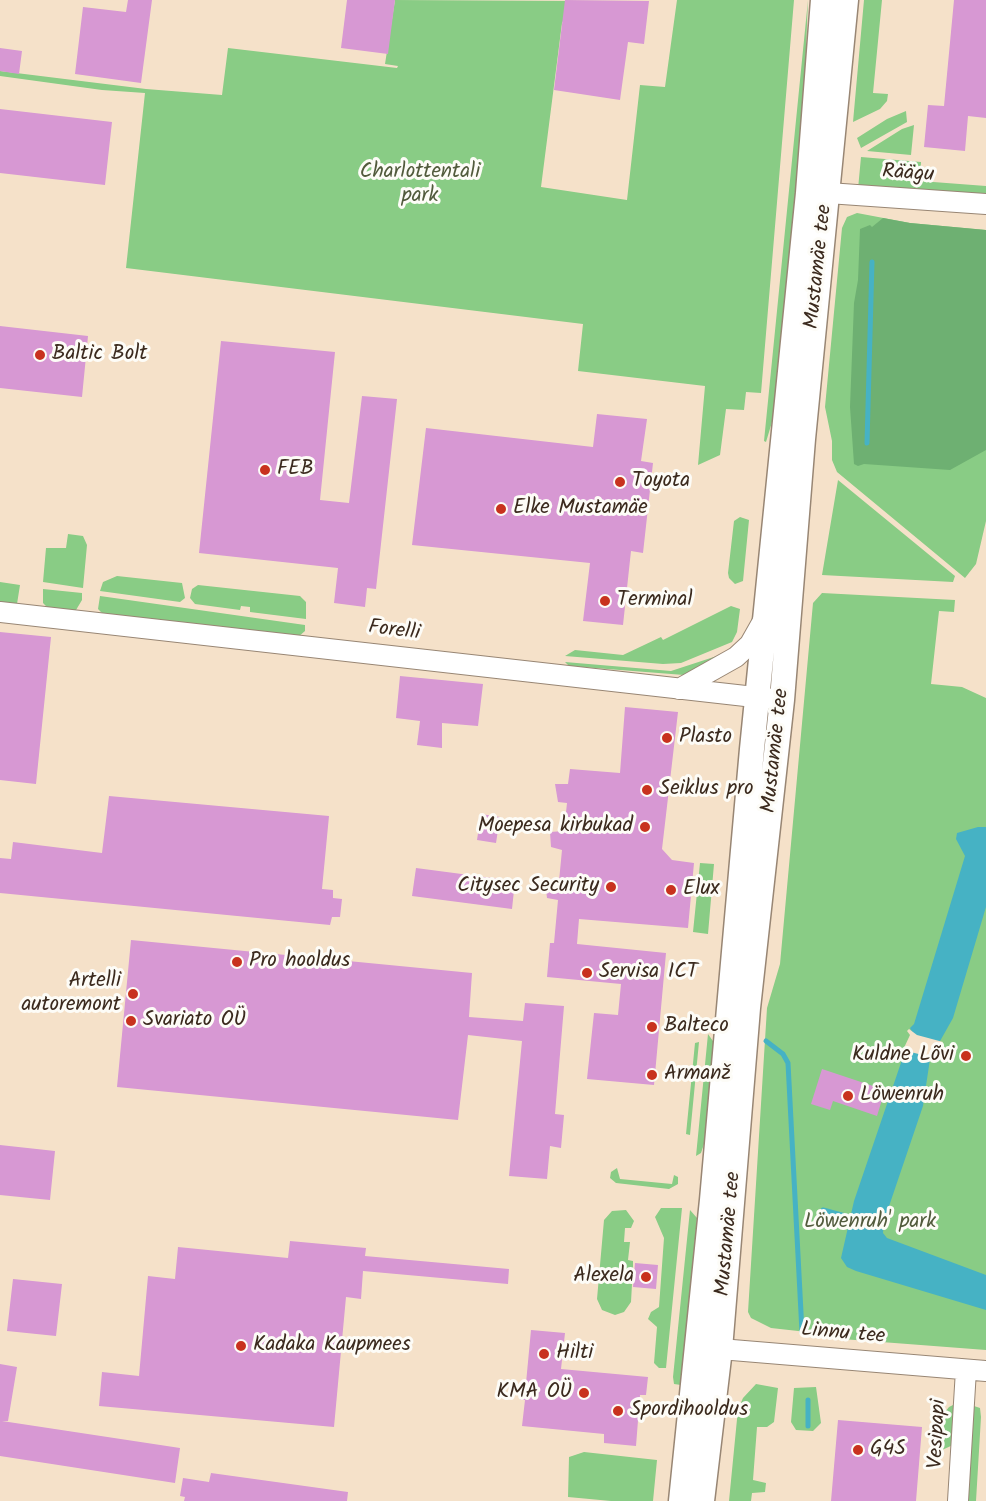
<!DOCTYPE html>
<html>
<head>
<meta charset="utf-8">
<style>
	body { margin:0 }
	canvas { display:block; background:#f5e1c9 }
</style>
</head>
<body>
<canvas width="986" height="1501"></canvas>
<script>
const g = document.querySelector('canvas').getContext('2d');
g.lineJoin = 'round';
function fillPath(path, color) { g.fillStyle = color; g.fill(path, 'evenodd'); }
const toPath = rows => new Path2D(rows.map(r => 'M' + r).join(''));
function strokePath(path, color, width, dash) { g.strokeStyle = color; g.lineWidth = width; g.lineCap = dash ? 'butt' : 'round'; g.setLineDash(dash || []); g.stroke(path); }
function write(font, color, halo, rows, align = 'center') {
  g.font = font + ' Kalam,sans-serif'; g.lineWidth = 6; g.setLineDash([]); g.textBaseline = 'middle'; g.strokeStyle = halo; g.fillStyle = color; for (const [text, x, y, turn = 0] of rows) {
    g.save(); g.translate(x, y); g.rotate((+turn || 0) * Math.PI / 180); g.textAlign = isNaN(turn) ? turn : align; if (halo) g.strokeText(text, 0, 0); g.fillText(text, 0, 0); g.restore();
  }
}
fillPath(toPath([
	[395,0,574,1,562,23,541,187,627,200,640,85,665,87,677,0,794,0,761,393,746,392,744,410,726,409,720,455,698,465,705,386,578,371,583,324,126,268,145,93,102,90,0,76,0,71,146,89,222,95,228,48,397,68,398,66,385,64],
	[808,0,803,122,778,402,766,442,764,441],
	[864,0,882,0,873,93,888,94,887,101,880,109,853,122],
	[906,111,907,122,861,148,857,138,887,119],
	[914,125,911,155,867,151,902,129],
	[861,157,921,162,920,181,986,186,986,197,858,189],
	[857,213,910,223,986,230,986,521,976,564,965,578,837,472,832,460,832,441,825,407,842,228,847,217],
	[838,480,955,576,953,582,822,575],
	[740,517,749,520,743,581,735,584,729,578,728,573,734,521],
	[68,534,83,536,87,545,83,588,43,582,46,548,66,548],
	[117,576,182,583,185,598,180,602,100,591,103,582],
	[0,582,20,585,17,604,0,604],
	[198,585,300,596,306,602,306,619,250,612,250,607,241,606,240,610,195,604,190,598,192,589],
	[43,589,82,593,82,600,76,610,70,612,50,610,43,603],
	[822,593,955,600,954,612,939,611,931,684,962,687,986,698,986,1350,816,1337,807,1332,771,1328,751,1318,748,1312,767,1008,780,964,813,603],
	[100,596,305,625,305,631,298,637,104,615,98,609],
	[731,606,740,609,737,632,732,642,681,663,663,664,565,656,575,650,623,655,661,637,663,640],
	[723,654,698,670,684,675,569,666,565,662,671,671],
	[700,863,714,864,708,934,693,932],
	[708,1034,715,1044,705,1141,701,1153,696,1156],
	[699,1042,690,1135,686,1134,695,1043],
	[617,1168,620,1179,672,1184,674,1175,678,1177,678,1184,669,1189,616,1183,610,1178,611,1172],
	[661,1208,682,1208,666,1368,659,1368,654,1363,657,1327,648,1319,651,1312,659,1307,664,1238,655,1217],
	[626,1210,634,1221,631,1228,625,1228,624,1242,630,1242,628,1260,633,1261,633,1269,627,1269,626,1283,632,1284,631,1302,624,1312,615,1315,602,1310,597,1299,604,1220,612,1211],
	[690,1210,697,1218,681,1385,674,1384,673,1377],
	[756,1384,778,1388,774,1422,767,1427,757,1427,753,1480,766,1483,765,1492,752,1493,751,1501,729,1501,738,1409,743,1398],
	[816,1387,821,1423,813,1431,796,1430,791,1422,794,1388],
	[955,1404,953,1445,942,1450,945,1412,949,1407],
	[974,1406,980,1408,981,1417,976,1501,968,1501],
	[584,1452,657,1460,653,1501,611,1501,568,1497,569,1457]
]), '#89cc85');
fillPath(toPath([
	[883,218,910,223,986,230,986,450,950,470,864,464,858,466,854,464,850,407,854,303,858,280,860,229,870,225,872,227]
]), '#6eb072');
fillPath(toPath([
	[978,827,986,827,986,907,953,1018,930,1059,923,1106,884,1221,883,1233,887,1238,986,1275,986,1310,856,1271,847,1267,841,1258,854,1201,906,1048,914,1035,910,1028,914,1024,965,856,956,839,957,833]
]), '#46b2c4');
fillPath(toPath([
	[909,1029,917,1035,943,1042,934,1058,903,1050,910,1035,907,1031]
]), '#f5e1c9');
strokePath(toPath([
	[867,443,872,262],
	[766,1041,783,1054,788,1063,802,1332],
	[823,1210,849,1217],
	[808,1400,808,1426]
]), '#46b2c4', 5);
fillPath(toPath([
	[128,0,152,0,141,83,75,74,83,7,126,12],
	[347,0,395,0,388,54,341,48],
	[565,0,649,1,644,44,628,42,620,100,554,90],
	[954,0,986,0,986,118,968,116,965,151,924,147,928,105,944,106],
	[0,48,22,51,19,74,0,71],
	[0,109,112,122,105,185,0,173],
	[0,326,88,336,82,397,0,388],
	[221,341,335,352,320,500,349,503,362,396,397,399,376,589,367,588,365,607,334,603,338,568,199,553],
	[597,414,647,419,641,461,653,463,643,553,631,551,623,625,583,621,590,563,412,545,426,428,593,447],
	[0,632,51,637,36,784,0,780],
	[400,676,483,684,478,726,442,723,442,748,417,745,420,721,396,718],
	[625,707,678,712,662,849,672,860,694,863,688,928,579,919,577,944,666,953,654,1085,587,1079,594,1013,618,1015,621,984,547,977,550,943,554,943,558,900,547,898,545,882,559,881,562,850,551,847,550,832,564,831,567,803,558,802,555,784,568,784,570,769,620,773],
	[109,796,329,816,322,889,333,890,333,898,342,899,340,917,332,917,330,925,0,893,0,858,11,859,13,842,102,853],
	[481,814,500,817,496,843,477,840],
	[416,868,515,881,512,909,412,896],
	[131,940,472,973,469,1017,523,1021,525,1003,564,1006,555,1114,564,1115,561,1148,550,1146,547,1179,509,1176,522,1041,468,1035,458,1120,117,1087],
	[822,1069,885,1090,877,1116,833,1101,830,1110,811,1104],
	[0,1145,55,1151,50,1200,0,1195],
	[290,1241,366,1248,365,1256,509,1269,508,1284,363,1271,361,1299,346,1297,334,1427,99,1406,102,1372,139,1376,148,1276,175,1279,178,1247,288,1258],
	[635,1263,658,1265,656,1289,633,1287],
	[13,1279,62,1284,56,1336,7,1331],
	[531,1330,565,1333,561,1369,648,1377,646,1395,640,1395,636,1446,604,1443,604,1434,522,1426,525,1400,520,1400,522,1382,526,1383],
	[0,1364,17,1367,8,1421,2,1421,180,1448,175,1483,0,1456],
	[838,1420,922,1427,916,1501,831,1501],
	[211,1473,348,1492,347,1501,184,1501,185,1497,180,1496,183,1478,209,1482]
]), '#d798d3');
const minor = toPath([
	[828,193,986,204],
	[0,612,772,699],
	[679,689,736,657,750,644,763,621],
	[708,1348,986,1371],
	[958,1501,966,1370]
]);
const major = toPath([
	[681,1501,712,1200,752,749,808,193,823,0],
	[702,1501,720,1349,748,1008,782,700,803,439,846,0]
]);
strokePath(minor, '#988674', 22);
strokePath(major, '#988674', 27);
strokePath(minor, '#fff', 20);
strokePath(major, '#fff', 24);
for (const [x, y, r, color] of [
	[40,355,6,"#c8321e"],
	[265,470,6,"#c8321e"],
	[620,482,6,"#c8321e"],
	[501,509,6,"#c8321e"],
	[605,601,6,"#c8321e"],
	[667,738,6,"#c8321e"],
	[647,790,6,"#c8321e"],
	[645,827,6,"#c8321e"],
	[611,887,6,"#c8321e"],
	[671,890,6,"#c8321e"],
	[237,962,6,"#c8321e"],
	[587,973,6,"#c8321e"],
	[133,994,6,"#c8321e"],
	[131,1021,6,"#c8321e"],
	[652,1027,6,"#c8321e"],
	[966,1056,6,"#c8321e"],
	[652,1075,6,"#c8321e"],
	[848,1096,6,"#c8321e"],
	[646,1277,6,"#c8321e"],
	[241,1346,6,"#c8321e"],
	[544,1354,6,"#c8321e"],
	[584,1393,6,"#c8321e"],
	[618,1411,6,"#c8321e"],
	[858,1450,6,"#c8321e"]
]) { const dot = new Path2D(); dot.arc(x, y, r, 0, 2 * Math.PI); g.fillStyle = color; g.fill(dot); strokePath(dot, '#fdfcf7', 2); }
write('21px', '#525b3d', '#fdfcf7', [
	["Charlottentali",420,173],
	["park",420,197],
	["Löwenruh' park",870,1223]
]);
write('21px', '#3b2a1e', '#fdfcf7', [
	["Räägu",908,175,4],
	["Mustamäe tee",820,267,-84],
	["Forelli",394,632,7],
	["Mustamäe tee",777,751,-84],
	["Mustamäe tee",730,1234,-85],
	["Linnu tee",843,1335,5],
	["Vesipapi",939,1434,-87]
]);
write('21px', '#3b2a1e', '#fdfcf7', [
	["Baltic Bolt",52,355],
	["FEB",277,470],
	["Toyota",632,482],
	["Elke Mustamäe",513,509],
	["Terminal",617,601],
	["Plasto",679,738],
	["Seiklus pro",659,790],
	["Moepesa kirbukad",633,827,"right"],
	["Citysec Security",599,887,"right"],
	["Elux",683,890],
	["Pro hooldus",249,962],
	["Servisa ICT",599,973],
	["Artelli",121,982,"right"],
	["autoremont",121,1006,"right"],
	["Svariato OÜ",143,1021],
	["Balteco",664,1027],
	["Kuldne Lõvi",954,1056,"right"],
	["Armanž",664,1075],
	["Löwenruh",860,1096],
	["Alexela",634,1277,"right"],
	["Kadaka Kaupmees",253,1346],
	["Hilti",556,1354],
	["KMA OÜ",572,1393,"right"],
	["Spordihooldus",630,1411],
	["G4S",870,1450]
], 'left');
</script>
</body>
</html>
